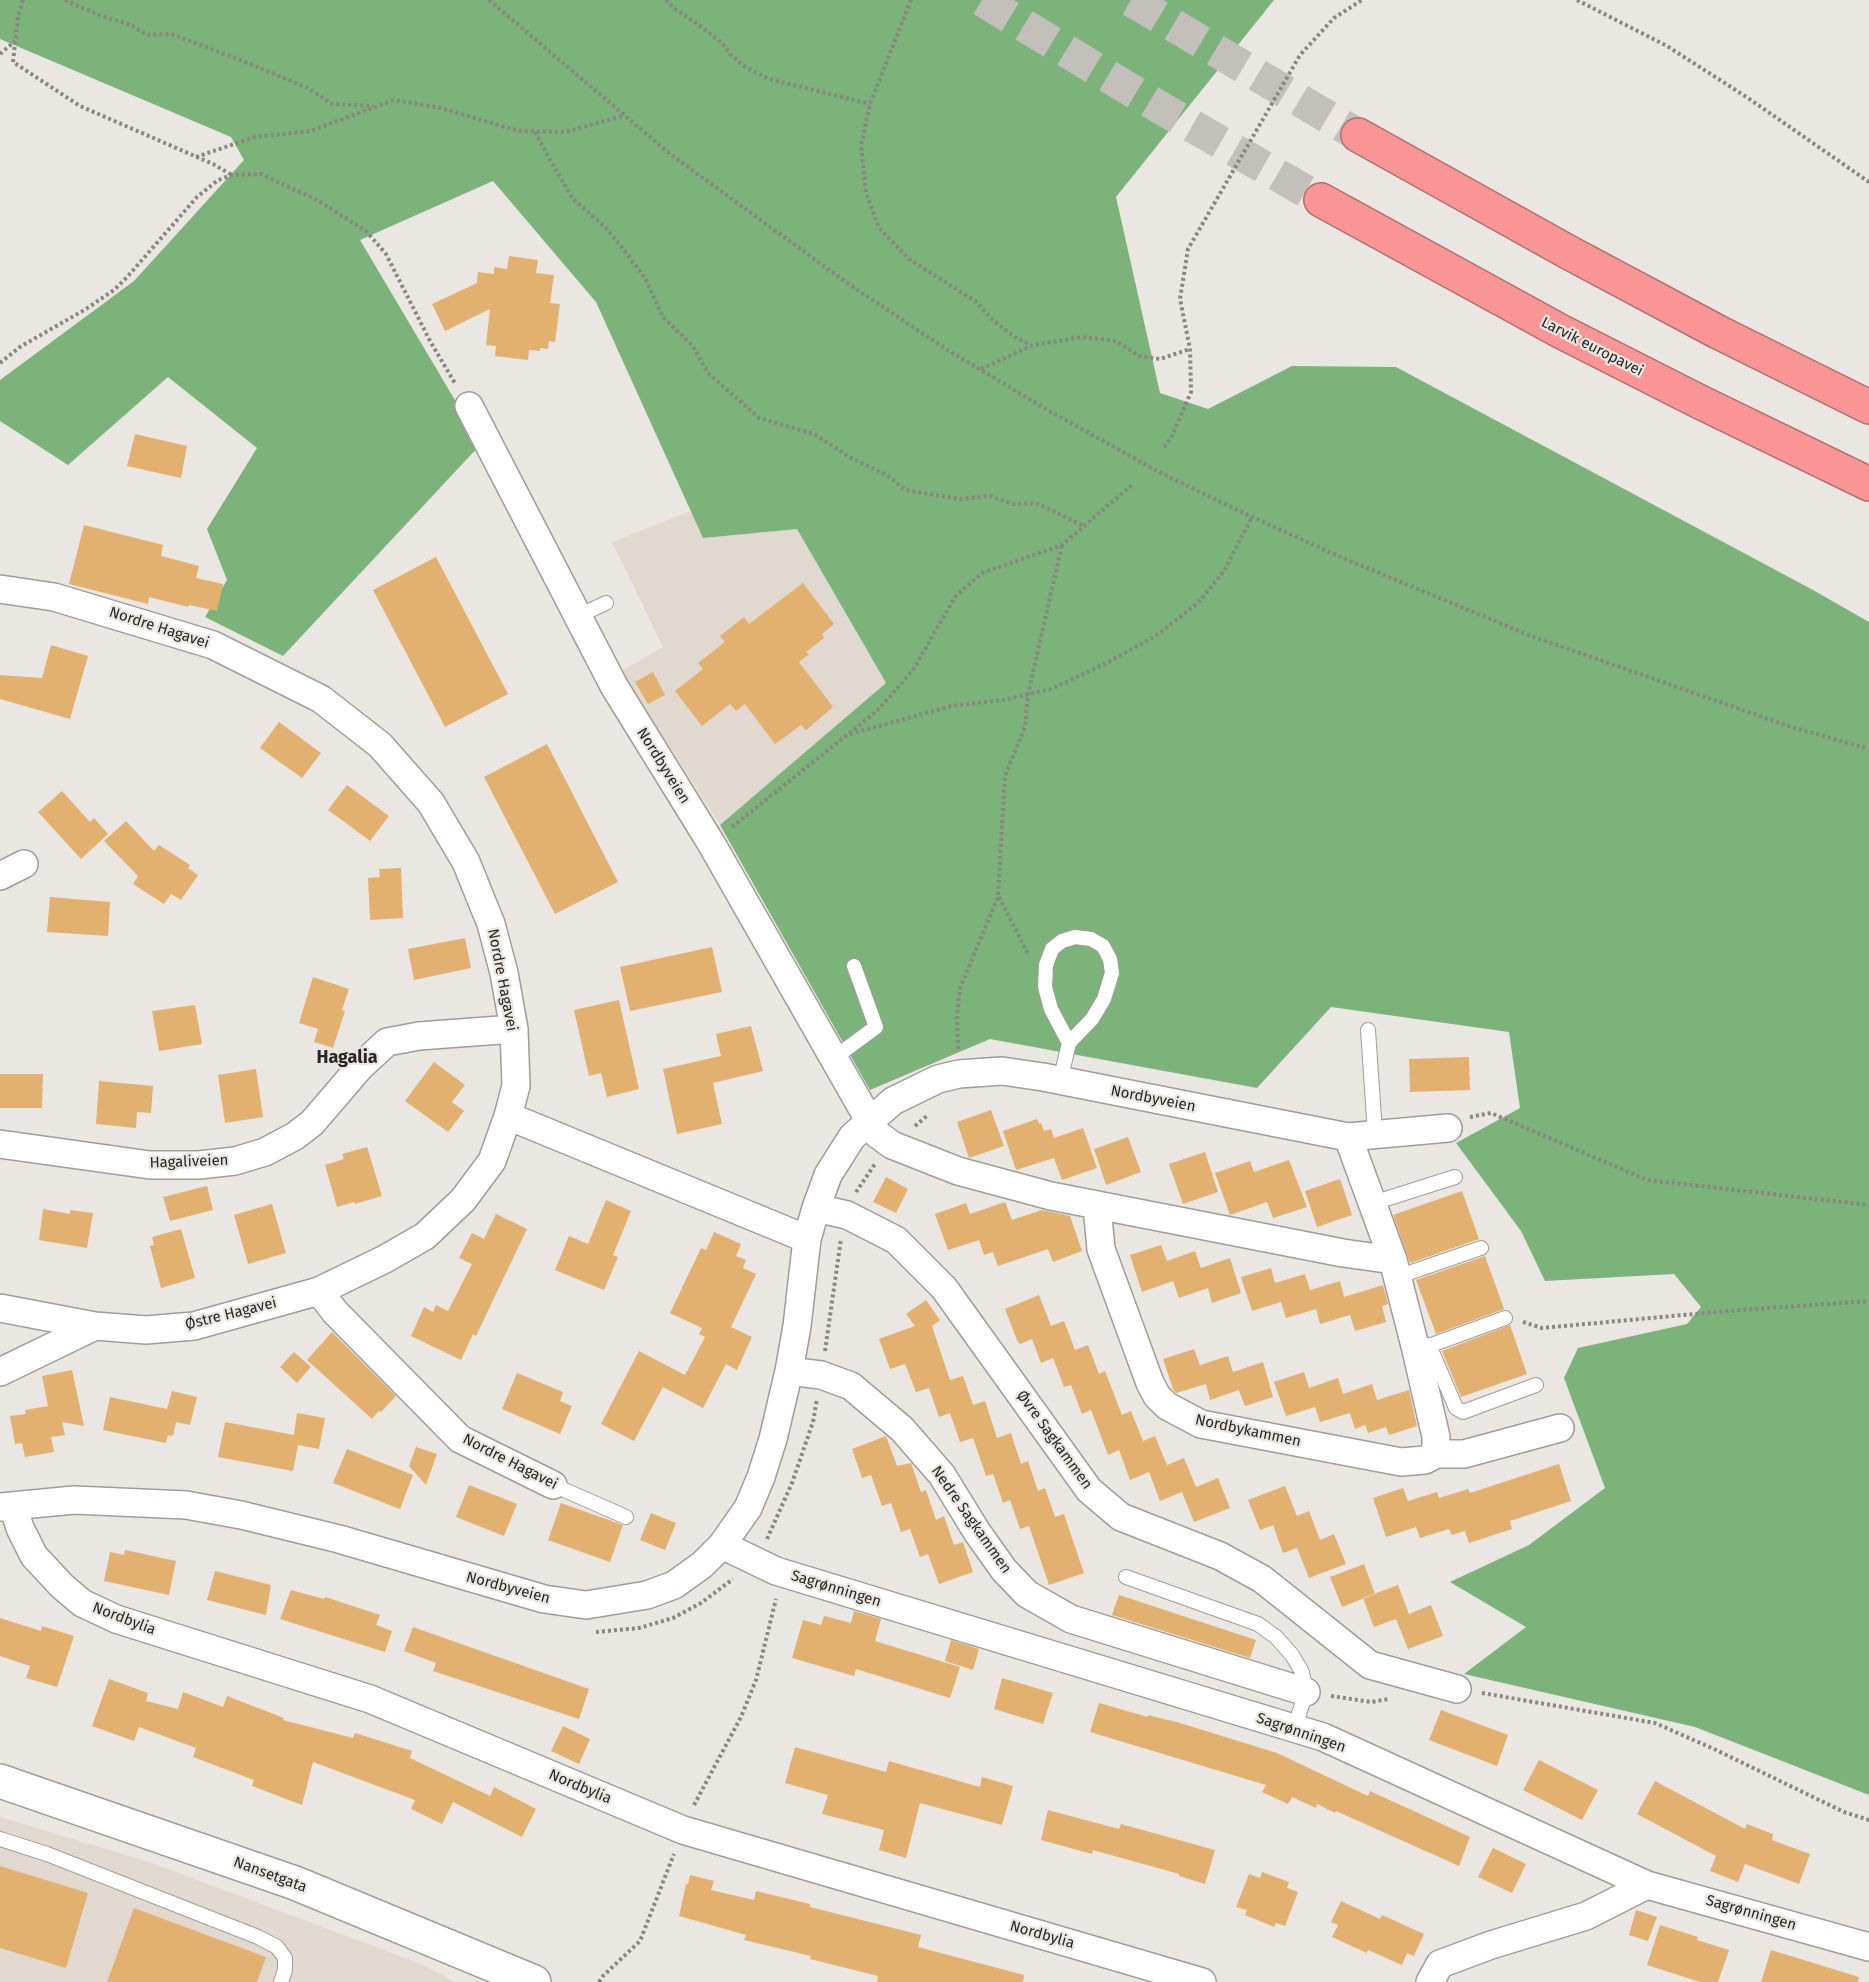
<!DOCTYPE html>
<html>
<head>
<meta charset="utf-8">
<style>
	body { margin:0 }
	canvas { display:block; background:#eae6e2 }
</style>
</head>
<body>
<canvas width="1869" height="1982"></canvas>
<script>
const g = document.querySelector('canvas').getContext('2d');
g.lineJoin = 'round';
function fillPath(path, color) { g.fillStyle = color; g.fill(path, 'evenodd'); }
const toPath = rows => new Path2D(rows.map(r => 'M' + r).join(''));
function strokePath(path, color, width, dash) { g.strokeStyle = color; g.lineWidth = width; g.lineCap = dash ? 'butt' : 'round'; g.setLineDash(dash || []); g.stroke(path); }
function write(font, color, halo, rows, align = 'center') {
  g.font = font + ' "Fira Sans",sans-serif'; g.lineWidth = 4.5; g.setLineDash([]); g.textBaseline = 'middle'; g.strokeStyle = halo; g.fillStyle = color; for (const [text, x, y, turn = 0] of rows) {
    g.save(); g.translate(x, y); g.rotate((+turn || 0) * Math.PI / 180); g.textAlign = isNaN(turn) ? turn : align; if (halo) g.strokeText(text, 0, 0); g.fillText(text, 0, 0); g.restore();
  }
}
fillPath(toPath([
	[691,511,703,538,797,529,886,684,720,825,621,671,663,647,612,542],
	[0,1817,149,1862,421,1964,455,1982,0,1982]
]), '#e1d9cf');
fillPath(toPath([
	[0,0,1274,0,1116,197,1160,393,1208,409,1292,366,1396,367,1813,590,1869,622,1869,1795,1695,1727,1464,1674,1526,1627,1450,1582,1529,1545,1605,1488,1564,1378,1578,1348,1687,1324,1701,1307,1674,1274,1545,1281,1521,1231,1456,1143,1520,1108,1509,1032,1331,1007,1257,1088,990,1039,870,1090,720,825,886,683,797,529,703,538,596,302,493,181,360,240,481,444,283,656,205,617,227,580,207,529,257,448,168,377,68,465,0,421,0,380,134,281,244,160,231,137,0,39]
]), '#7bb37a');
fillPath(toPath([
	[509,256,538,260,536,273,554,275,550,303,560,304,555,342,549,341,548,349,540,348,540,351,529,350,528,360,495,356,496,346,486,345,490,309,445,331,432,304,477,283,478,272,494,274,494,267,507,269],
	[135,434,187,446,181,478,127,466],
	[84,525,163,545,161,556,199,566,196,578,223,584,217,611,189,605,188,607,149,597,148,604,69,584],
	[436,557,508,694,445,727,373,590],
	[803,583,834,624,822,634,824,638,806,652,809,654,799,662,833,707,806,730,801,725,775,744,745,704,736,711,730,704,702,726,675,691,703,669,698,663,725,642,720,636,744,617,749,624],
	[51,645,88,656,70,719,0,699,0,675,42,678],
	[653,672,665,695,648,704,635,682],
	[279,722,321,753,302,778,260,748],
	[547,744,618,882,555,914,484,777],
	[347,785,389,816,370,841,328,810],
	[62,791,90,822,94,818,108,834,81,859,38,812],
	[126,821,154,851,159,845,190,865,188,868,198,875,181,900,171,894,164,904,133,884,138,876,104,841],
	[401,868,403,918,370,920,368,878,380,877,379,869],
	[50,897,110,902,108,936,47,932],
	[465,938,471,968,414,980,408,949],
	[712,947,722,992,630,1011,620,967],
	[313,977,349,989,342,1010,345,1011,333,1048,314,1042,318,1029,299,1023],
	[619,1000,639,1089,607,1097,601,1073,589,1076,574,1010],
	[195,1005,202,1044,159,1051,152,1011],
	[751,1026,763,1071,713,1083,722,1124,677,1134,663,1069,721,1056,716,1034],
	[1469,1057,1470,1090,1410,1092,1409,1059],
	[434,1062,465,1085,452,1102,464,1111,448,1132,405,1101],
	[256,1069,263,1117,225,1123,218,1075],
	[0,1074,43,1074,42,1108,0,1108],
	[99,1081,153,1086,151,1113,137,1112,136,1128,96,1124],
	[991,1110,1004,1146,969,1158,957,1122],
	[1037,1119,1039,1124,1041,1123,1044,1131,1051,1129,1054,1138,1083,1128,1097,1168,1062,1180,1054,1158,1016,1170,1003,1131],
	[1128,1137,1141,1172,1106,1185,1094,1149],
	[367,1147,382,1196,355,1204,354,1202,337,1207,325,1165,344,1159,342,1154],
	[1205,1152,1218,1192,1183,1204,1169,1164],
	[1289,1160,1307,1207,1273,1218,1267,1202,1230,1215,1215,1173,1250,1161,1254,1172],
	[886,1177,908,1189,896,1213,873,1202],
	[1340,1179,1352,1215,1317,1227,1305,1191],
	[207,1186,213,1210,170,1221,163,1197],
	[1462,1191,1479,1239,1410,1263,1393,1215],
	[606,1200,631,1211,613,1255,618,1257,604,1290,555,1270,569,1236,588,1244],
	[1005,1202,1012,1220,1042,1210,1070,1216,1082,1251,1053,1262,1048,1249,998,1266,993,1252,984,1255,979,1240,948,1250,935,1214,966,1203,970,1214],
	[272,1204,286,1253,248,1264,234,1215],
	[43,1209,70,1214,70,1210,93,1213,87,1248,39,1240],
	[496,1214,527,1229,476,1336,473,1334,461,1360,411,1336,424,1307,433,1312,436,1305,448,1311,472,1264,459,1258,472,1233,484,1239],
	[181,1229,195,1278,161,1288,150,1246,154,1245,152,1237],
	[714,1232,741,1244,736,1256,746,1260,743,1268,756,1274,731,1327,752,1337,737,1370,726,1364,703,1408,663,1387,634,1441,601,1424,639,1351,685,1375,705,1337,699,1334,702,1328,670,1313,701,1248,706,1250],
	[1161,1245,1167,1261,1195,1251,1201,1268,1230,1258,1241,1293,1212,1303,1208,1288,1179,1298,1173,1281,1142,1292,1130,1255],
	[1485,1256,1504,1309,1436,1334,1416,1280],
	[1271,1268,1275,1283,1305,1274,1310,1290,1340,1281,1344,1297,1383,1285,1388,1304,1382,1306,1386,1322,1355,1331,1350,1315,1320,1324,1316,1309,1286,1318,1281,1302,1252,1311,1241,1277],
	[1039,1295,1051,1326,1064,1321,1075,1350,1088,1345,1099,1374,1105,1371,1122,1415,1131,1411,1143,1441,1155,1436,1167,1465,1184,1458,1196,1487,1218,1478,1230,1508,1194,1522,1182,1492,1160,1501,1149,1472,1130,1480,1119,1450,1108,1455,1091,1410,1082,1414,1071,1385,1064,1387,1053,1358,1041,1363,1032,1339,1020,1344,1017,1340,1005,1309],
	[926,1300,940,1320,932,1326,950,1380,963,1376,973,1405,985,1401,997,1438,1011,1433,1021,1464,1028,1461,1038,1491,1045,1488,1055,1517,1064,1514,1084,1573,1049,1585,1029,1526,1020,1529,1010,1500,1003,1503,993,1474,986,1476,973,1438,960,1442,950,1413,939,1417,929,1388,916,1392,905,1364,890,1369,879,1339,915,1326,906,1314],
	[1510,1325,1527,1374,1461,1397,1442,1351],
	[332,1332,396,1396,381,1412,379,1411,372,1419,307,1360],
	[1194,1349,1201,1368,1200,1365,1228,1356,1233,1372,1263,1362,1273,1397,1245,1406,1238,1388,1239,1390,1210,1400,1206,1384,1176,1393,1173,1389,1163,1359],
	[294,1352,311,1367,297,1383,280,1367],
	[72,1370,84,1426,62,1422,65,1435,51,1437,54,1452,25,1457,22,1443,15,1444,10,1416,26,1414,25,1410,48,1406,42,1376],
	[1304,1372,1309,1388,1338,1378,1343,1394,1372,1384,1377,1400,1409,1390,1417,1426,1389,1435,1386,1427,1368,1433,1365,1425,1355,1429,1350,1413,1320,1422,1315,1407,1286,1416,1274,1382],
	[517,1373,563,1392,560,1401,572,1406,560,1434,502,1409],
	[172,1391,197,1397,190,1425,176,1422,173,1436,168,1435,166,1443,103,1430,110,1397,167,1409],
	[297,1413,325,1418,319,1449,298,1445,293,1471,218,1457,225,1422,294,1435],
	[886,1436,897,1466,911,1463,921,1492,926,1490,936,1520,944,1516,954,1545,963,1542,973,1572,939,1584,928,1554,920,1557,910,1529,901,1532,891,1503,882,1506,871,1475,862,1478,852,1449],
	[416,1447,437,1454,426,1485,409,1466],
	[347,1449,413,1475,400,1509,333,1483],
	[1559,1464,1571,1501,1510,1521,1512,1529,1469,1543,1465,1531,1452,1535,1449,1529,1420,1538,1416,1527,1386,1537,1373,1498,1403,1488,1408,1501,1437,1492,1439,1498,1468,1489,1470,1493],
	[469,1485,517,1504,504,1536,456,1517],
	[1285,1486,1297,1516,1309,1511,1320,1540,1334,1534,1346,1564,1309,1578,1297,1548,1283,1553,1273,1525,1260,1530,1248,1500],
	[561,1503,623,1525,610,1562,548,1540],
	[651,1513,676,1523,665,1550,640,1540],
	[125,1550,176,1561,169,1595,104,1581,110,1552,124,1555],
	[1364,1564,1375,1594,1342,1607,1330,1577],
	[215,1571,271,1585,266,1615,207,1600],
	[1398,1585,1409,1614,1431,1605,1443,1636,1408,1649,1396,1619,1374,1627,1363,1598],
	[291,1590,324,1599,325,1597,380,1615,376,1625,392,1631,385,1652,280,1619],
	[1119,1595,1256,1640,1250,1658,1112,1615],
	[854,1611,881,1619,875,1641,960,1667,950,1698,856,1669,854,1676,792,1658,803,1620,821,1625,824,1616,851,1623],
	[0,1618,41,1631,42,1626,74,1636,57,1687,26,1678,30,1666,0,1656],
	[413,1627,589,1689,579,1719,433,1671,436,1663,404,1651],
	[951,1640,979,1649,973,1670,945,1661],
	[1002,1678,1053,1693,1043,1724,994,1709],
	[109,1679,148,1693,146,1701,178,1709,183,1692,223,1707,227,1696,284,1718,283,1720,353,1738,355,1733,412,1751,410,1758,490,1796,494,1787,536,1809,522,1837,453,1802,442,1824,411,1809,415,1800,313,1762,302,1805,252,1786,254,1780,193,1757,196,1748,139,1727,134,1741,92,1726],
	[1099,1703,1148,1717,1148,1715,1180,1723,1277,1753,1368,1796,1370,1791,1416,1812,1470,1837,1459,1866,1336,1811,1335,1813,1317,1804,1316,1808,1292,1797,1288,1804,1262,1792,1266,1785,1090,1732],
	[1441,1710,1508,1735,1497,1766,1429,1740],
	[563,1726,590,1739,579,1764,551,1751],
	[795,1747,886,1772,889,1761,980,1787,982,1777,1013,1786,1002,1825,920,1803,906,1858,879,1850,884,1830,822,1814,828,1795,785,1783],
	[1539,1760,1598,1790,1582,1820,1523,1790],
	[1655,1781,1745,1829,1747,1824,1773,1834,1772,1840,1810,1854,1799,1884,1745,1864,1738,1882,1710,1871,1716,1856,1637,1814],
	[1048,1810,1119,1829,1121,1824,1215,1850,1205,1884,1179,1876,1179,1874,1093,1850,1092,1854,1041,1840],
	[1493,1848,1526,1864,1512,1893,1478,1877],
	[0,1866,88,1893,66,1968,0,1948],
	[1262,1872,1289,1882,1287,1888,1298,1892,1285,1926,1276,1923,1274,1927,1245,1915,1247,1910,1236,1907,1249,1874,1260,1878],
	[690,1875,714,1881,711,1890,754,1900,756,1891,810,1904,810,1907,921,1935,918,1947,1024,1975,1023,1982,877,1982,878,1976,810,1959,811,1956,744,1940,746,1935,679,1916,686,1884,688,1884],
	[1341,1901,1380,1919,1382,1915,1424,1934,1414,1956,1407,1953,1402,1965,1368,1950,1367,1953,1332,1937,1338,1925,1331,1922],
	[134,1908,266,1957,257,1982,107,1982],
	[1636,1910,1657,1917,1648,1941,1629,1935],
	[1660,1925,1698,1937,1697,1940,1729,1950,1718,1982,1700,1982,1647,1965],
	[1771,1950,1859,1977,1858,1982,1761,1982]
]), '#e2b170');
strokePath(toPath([
	[982,0,1154,104,1321,200],
	[1131,0,1358,135]
]), '#c3c0bc', 33, [33, 16]);
const service = toPath([
	[578,616,606,603],
	[1368,1030,1375,1133],
	[834,1058,876,1027,854,966],
	[1060,1081,1069,1043,1092,1019,1104,999,1112,973,1110,959,1103,946,1091,939,1075,937,1062,941,1052,949,1046,965,1045,987,1051,1009,1069,1043],
	[1373,1203,1455,1177],
	[1397,1277,1481,1248],
	[1429,1345,1456,1408,1463,1412,1536,1385],
	[1423,1348,1505,1318],
	[553,1485,626,1517],
	[1126,1577,1258,1624,1276,1637,1292,1655,1302,1672,1306,1692,1294,1729],
	[0,1839,47,1854,258,1937,277,1947,285,1958,285,1970,281,1982]
]);
const minor = toPath([
	[469,406,614,686,711,843,877,1134,892,1145,958,1171,1051,1196,1343,1253,1393,1260],
	[0,589,54,597,213,645,321,699,380,745,431,803,466,862,491,924,504,973,514,1029,516,1086,508,1116,492,1161,463,1200,425,1236,385,1259,319,1291,194,1326,146,1330,95,1326,0,1308],
	[0,876,24,864],
	[508,1116,807,1239],
	[0,1144,150,1165,199,1165,235,1161,265,1152,295,1136,312,1123,360,1067,387,1042,419,1036,514,1029],
	[1097,1206,1101,1249,1150,1383,1157,1396,1167,1406,1201,1424,1401,1462,1425,1460,1436,1454,1436,1437,1416,1350,1393,1260,1348,1137],
	[816,1208,847,1215,896,1240,944,1288,1089,1490,1121,1517,1220,1556,1262,1579,1370,1665,1457,1689],
	[319,1291,335,1312,460,1439,553,1485],
	[789,1371,821,1375,851,1386,902,1429,942,1475,977,1532,1004,1570,1027,1594,1071,1619,1306,1692],
	[0,1372,95,1326],
	[1436,1454,1464,1454,1560,1428],
	[13,1506,20,1528,34,1556,62,1586,82,1603,116,1619,370,1699,683,1830,1202,1982],
	[0,1507,74,1500,186,1505,241,1515,339,1539,544,1599,586,1605,647,1595,674,1585,702,1565,722,1545,748,1508,761,1477,773,1439,789,1371,797,1326,807,1239,816,1208,828,1175,852,1137,893,1101,938,1079,959,1074,1002,1071,1043,1077,1348,1137,1448,1128],
	[722,1545,776,1571,1323,1737,1647,1885,1869,1947],
	[1430,1982,1440,1964,1491,1945,1586,1916,1647,1885]
]);
const secondary = toPath([
	[0,1781,295,1883,534,1982]
]);
const motorway = toPath([
	[1358,135,1568,252,1718,332,1869,407],
	[1321,200,1560,331,1698,401,1869,484]
]);
strokePath(service, '#a09d99', 16);
strokePath(minor, '#a09d99', 30);
strokePath(secondary, '#a09d99', 36);
strokePath(motorway, '#b06f6e', 36);
strokePath(toPath([
	[23,0,18,16,13,62,80,106,213,164,232,175],
	[65,0,101,16,131,25,147,35,171,34,238,59,308,88,332,104,373,106],
	[489,0,670,154,850,285,949,351,1051,412,1161,473,1252,517,1343,558,1531,636,1788,726,1869,749],
	[666,0,675,9,699,25,722,43,731,55,744,66,769,79,870,104],
	[911,0,870,104,861,145,866,193,879,228,909,259,975,301,994,321,1016,338,1031,345],
	[1577,0,1667,46,1748,98,1869,182],
	[0,54,15,41],
	[535,132,550,160,573,199,606,228,627,254,645,278,663,317,692,345,708,373,759,418,814,434,851,458,887,475,905,490,960,499,990,496,1013,504,1036,503,1084,526],
	[196,157,255,137,310,131,394,100,441,108,519,131,565,132,623,116],
	[0,363,20,347,86,309,114,290,128,276,197,197,218,180,232,175,261,174,317,200,366,231,386,254,430,341,456,385],
	[981,369,1033,345,1082,337,1116,341,1139,356,1160,359,1190,349],
	[1164,447,1171,438,1191,392,1190,349,1180,299,1188,249,1300,55,1334,18,1362,0],
	[850,734,951,706,1003,700,1051,689,1103,665,1157,635,1198,603,1224,571,1252,517],
	[732,827,877,711,913,670,955,597,982,573,1062,545,1133,484],
	[999,897,1028,954],
	[958,1049,957,1015,960,988,998,897,1005,776,1025,727,1028,694,1062,545],
	[1470,1117,1491,1113,1647,1180,1869,1205],
	[915,1126,928,1115],
	[856,1192,875,1164],
	[1523,1322,1542,1328,1727,1311,1869,1301],
	[825,1351,841,1239],
	[767,1539,792,1483,813,1422,817,1399],
	[596,1632,639,1628,673,1618,701,1603,733,1579],
	[1482,1693,1655,1723,1714,1749,1844,1812,1869,1820],
	[1331,1696,1371,1702,1389,1699],
	[694,1805,741,1717,756,1680,776,1599],
	[599,1982,603,1976,640,1941,674,1854]
]), '#898683', 4, [3, 3]);
strokePath(service, '#fff', 14);
strokePath(minor, '#fff', 27);
strokePath(secondary, '#fff', 33);
strokePath(motorway, '#f99695', 33);
write('15px', '#282725', '#eae6e2', [
	["Larvik europavei",1592,347,27],
	["Nordre Hagavei",159,628,18],
	["Nordbyveien",663,766,58],
	["Nordre Hagavei",502,980,79],
	["Nordbyveien",1153,1099,11],
	["Hagaliveien",189,1162,-2],
	["Østre Hagavei",231,1314,-14],
	["Nordbykammen",1248,1431,12],
	["Øvre Sagkammen",1054,1440,54],
	["Nordre Hagavei",510,1462,27],
	["Nedre Sagkammen",971,1520,55],
	["Nordbyveien",508,1588,15],
	["Sagrønningen",836,1589,17],
	["Nordbylia",124,1619,21],
	["Sagrønningen",1301,1733,19],
	["Nordbylia",580,1787,23],
	["Nansetgata",270,1875,20],
	["Sagrønningen",1751,1913,16],
	["Nordbylia",1042,1935,16]
]);
write('bold 18px', '#282725', '#eae6e2', [
	["Hagalia",347,1058]
]);
</script>
</body>
</html>
